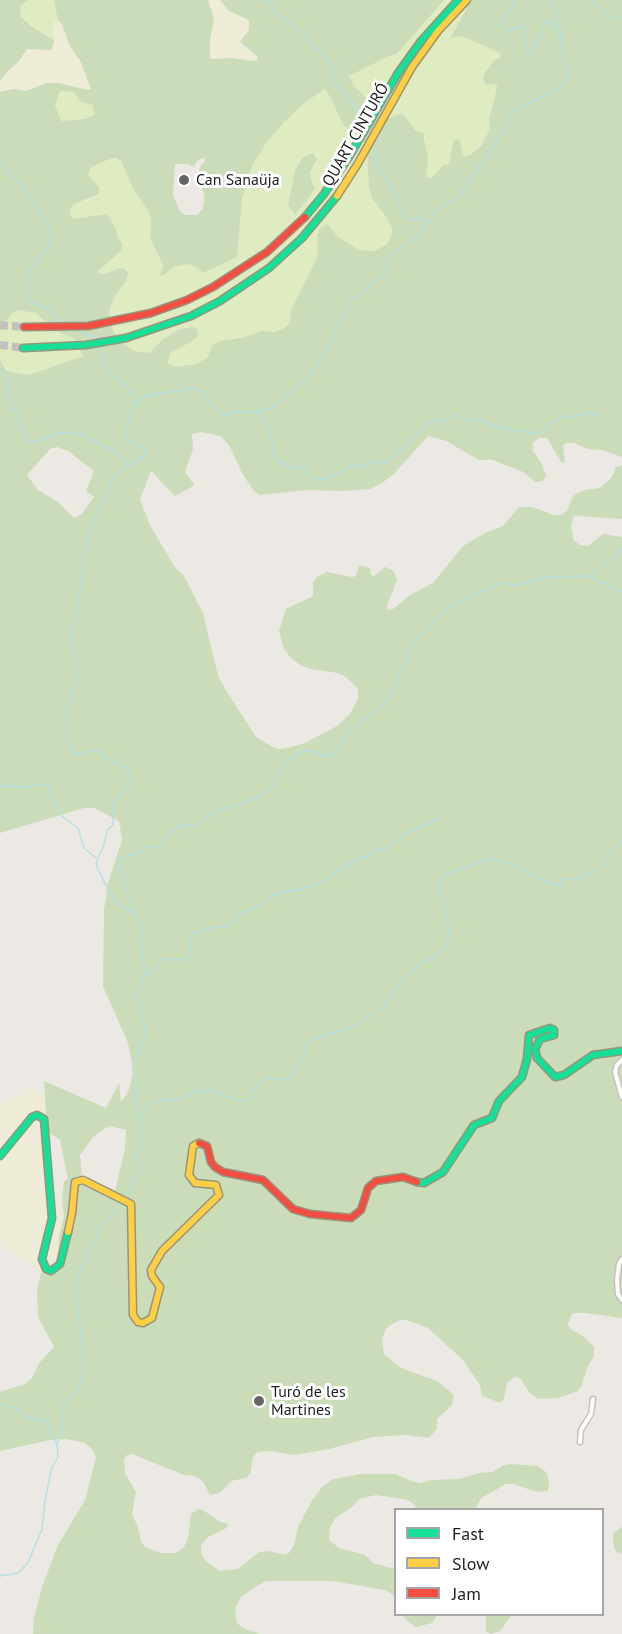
<!DOCTYPE html>
<html>
<head>
<meta charset="utf-8">
<style>
	body { margin:0 }
	#map { position:relative; width:622px; height:1634px; overflow:hidden; background:#ece9e5; font-family:"PT Sans",sans-serif }
	canvas { display:block }
	.legend { position:absolute; left:394px; top:1508px; width:210px; height:108px; box-sizing:border-box; background:#fff; border:2px solid #a5a5a5; margin:0; padding:8px 10px; list-style:none; font-size:18px; color:#1d1d1d }
	.legend li { display:flex; align-items:center; gap:12px; height:30px }
	.legend b { width:30px; border:2px solid #a5a5a5 }
</style>
</head>
<body>
<div id="map">
<canvas width="622" height="1634"></canvas>
<ul class="legend">
<li><b style="height:8px;background:#16e098"></b>Fast</li>
<li><b style="height:8px;background:#ffcf43"></b>Slow</li>
<li><b style="height:8px;background:#f24e42"></b>Jam</li>
</ul>
</div>
<script>
const g = document.querySelector('canvas').getContext('2d');
g.lineJoin = 'round';
function fillPath(path, color) { g.fillStyle = color; g.fill(path, 'evenodd'); }
const toPath = rows => new Path2D(rows.map(r => 'M' + r).join(''));
function strokePath(path, color, width, dash) { g.strokeStyle = color; g.lineWidth = width; g.lineCap = dash ? 'butt' : 'round'; g.setLineDash(dash || []); g.stroke(path); }
function write(font, color, halo, rows, align = 'center') {
  g.font = font + ' "PT Sans",sans-serif'; g.lineWidth = 6; g.setLineDash([]); g.textBaseline = 'middle'; g.strokeStyle = halo; g.fillStyle = color; for (const [text, x, y, turn = 0] of rows) {
    g.save(); g.translate(x, y); g.rotate((+turn || 0) * Math.PI / 180); g.textAlign = isNaN(turn) ? turn : align; if (halo) g.strokeText(text, 0, 0); g.fillText(text, 0, 0); g.restore();
  }
}
fillPath(toPath([
	[208,0,220,0,229,11,249,20,250,28,241,39,241,46,257,56,258,60,210,60,210,40,214,19],
	[54,21,58,21,62,24,70,46,86,72,91,89,88,90,58,83,47,83,26,91,13,89,0,92,0,81,5,74,19,61,27,49,51,50,54,42],
	[28,1087,44,1095,48,1204,61,1211,64,1217,56,1260,52,1268,37,1271,5,1246,0,1239,0,1108,3,1101,19,1097]
]), '#eeebd7');
fillPath(toPath([
	[28,0,54,0,58,21,54,21,54,40,32,27,20,15,21,5],
	[444,0,461,0,467,8,450,37,458,36,467,38,501,54,500,57,495,60,484,74,483,81,487,86,494,84,497,85,489,120,490,129,483,142,472,154,464,156,461,154,461,142,453,143,449,164,443,165,432,178,426,177,428,160,424,148,425,137,416,131,402,113,389,118,380,115,371,103,355,87,349,75,389,56,397,54],
	[325,89,331,98,343,125,365,143,367,151,369,187,372,198,387,218,393,231,387,244,374,251,365,252,351,246,336,235,318,234,317,258,291,310,290,322,286,327,275,332,257,332,245,337,232,338,212,346,207,358,196,364,175,367,167,363,171,352,191,342,198,336,180,329,163,339,149,353,137,352,121,343,114,333,109,314,117,293,126,281,125,269,118,268,104,274,98,273,102,266,122,249,122,243,117,237,117,231,102,214,77,219,73,219,71,216,71,207,74,204,95,197,98,185,90,179,88,175,91,167,112,158,120,160,133,188,150,214,151,224,150,237,163,268,168,271,173,267,188,264,196,267,203,273,237,257,242,199,252,166,266,143,284,122,303,104],
	[299,162,317,163,310,172,311,180,315,189,294,215,288,205,293,180],
	[60,91,74,92,79,101,93,105,94,115,86,118,61,121,55,105,55,101],
	[18,310,36,313,56,331,75,339,83,356,29,375,6,371,0,359,0,331,12,313]
]), '#dfebc1');
fillPath(toPath([
	[0,0,28,0,21,5,20,16,32,27,54,40,54,42,51,50,27,49,19,61,5,74,0,81],
	[54,0,208,0,214,19,210,40,210,59,232,58,253,61,258,60,257,56,240,42,249,30,249,20,229,11,220,0,444,0,397,54,389,56,349,76,355,87,371,103,380,115,389,118,402,113,416,131,423,133,428,160,426,177,432,178,443,165,449,164,453,143,456,139,460,140,463,156,470,155,481,146,490,129,489,120,497,87,496,84,486,85,483,79,484,74,495,60,500,57,501,54,467,38,458,36,450,38,467,8,461,0,622,0,622,457,602,450,587,449,574,443,567,443,563,445,565,463,561,462,547,438,539,438,533,443,533,451,542,464,546,475,543,481,536,482,523,472,493,460,479,460,446,441,428,436,393,475,382,483,370,489,343,491,307,490,260,495,254,491,243,475,230,447,221,436,200,432,192,434,193,449,185,472,195,485,175,496,151,471,140,499,150,525,174,566,184,576,203,613,218,676,227,692,256,737,271,746,279,749,288,748,305,743,337,726,350,714,358,698,358,689,346,677,338,673,310,669,300,665,291,658,284,649,279,631,286,609,313,596,313,582,317,577,327,572,352,577,356,576,359,566,363,566,370,568,371,575,374,576,385,567,393,570,397,580,386,608,389,610,393,609,410,595,433,583,463,546,485,533,503,526,519,507,533,507,553,515,561,515,567,511,572,498,577,493,584,490,600,488,611,478,616,467,622,465,622,519,576,516,573,517,571,526,574,541,580,545,588,546,603,534,622,537,622,1318,586,1313,575,1313,571,1315,568,1325,570,1329,583,1336,594,1347,594,1356,588,1366,581,1387,578,1391,558,1398,538,1399,529,1392,520,1378,515,1377,507,1383,504,1399,500,1403,482,1396,480,1385,463,1360,428,1328,406,1320,400,1320,390,1325,386,1329,382,1340,384,1354,401,1368,437,1381,454,1395,452,1405,437,1419,437,1428,429,1438,406,1435,373,1437,329,1449,293,1455,271,1451,257,1452,253,1457,250,1474,246,1478,231,1481,220,1493,210,1495,203,1481,194,1476,184,1475,132,1454,127,1455,124,1459,125,1473,136,1492,132,1514,138,1527,141,1542,145,1547,160,1553,176,1553,184,1547,188,1538,191,1514,198,1509,203,1510,220,1522,229,1524,225,1529,208,1537,201,1545,202,1555,205,1560,219,1571,238,1569,259,1552,269,1551,284,1555,289,1553,294,1545,298,1527,311,1502,322,1487,333,1479,361,1474,396,1474,411,1481,421,1483,430,1480,460,1479,479,1473,493,1472,502,1466,511,1464,538,1466,546,1472,549,1481,548,1491,537,1492,513,1484,506,1484,481,1498,475,1509,416,1509,415,1505,408,1500,376,1495,359,1499,351,1508,335,1518,330,1528,329,1540,339,1548,365,1555,373,1563,395,1569,395,1596,385,1590,333,1581,266,1581,255,1587,241,1597,236,1607,235,1617,238,1624,243,1628,260,1634,33,1634,34,1618,43,1584,58,1545,85,1500,96,1457,92,1449,85,1443,67,1439,50,1440,0,1451,0,1392,25,1384,32,1378,40,1362,54,1347,38,1317,37,1291,41,1273,51,1275,57,1270,59,1236,64,1217,62,1199,64,1181,68,1179,60,1140,47,1131,44,1081,106,1108,119,1083,121,1102,126,1095,130,1087,133,1069,128,1043,103,986,104,910,108,883,122,840,119,821,94,808,84,808,0,833,0,360,6,371,29,375,83,356,75,339,56,331,36,313,18,310,12,313,0,331,0,92,13,89,26,91,47,83,58,83,88,90,91,89,81,62,70,46,62,24,58,21],
	[325,89,331,98,343,125,365,143,367,151,369,187,372,198,387,218,393,231,387,244,374,251,359,250,338,237,327,224,320,228,318,234,317,258,291,310,290,322,286,327,275,332,260,331,245,337,219,341,212,346,207,358,196,364,175,367,167,363,171,352,191,342,198,336,198,330,193,327,180,329,163,339,149,353,137,352,121,343,114,333,109,314,110,308,117,293,126,281,128,273,125,269,120,268,104,274,98,273,98,271,122,250,122,243,117,237,117,231,107,214,73,219,70,214,71,207,74,204,99,194,99,187,88,175,91,167,112,158,116,158,121,161,133,188,150,214,151,224,150,237,163,266,160,276,164,275,173,267,188,264,196,267,203,273,237,257,242,199,252,166,266,143,284,122,303,104],
	[60,91,74,92,80,102,93,105,94,115,84,119,61,121,55,105],
	[204,158,205,161,201,165,198,173,204,195,204,204,202,210,197,215,185,215,180,211,173,195,175,164,188,164,194,167,198,160],
	[57,447,68,451,94,471,86,491,94,497,81,515,74,518,58,502,38,490,27,475,50,449],
	[109,1126,126,1130,125,1149,115,1190,82,1177,80,1155,94,1136],
	[313,153,317,159,310,172,311,180,315,189,295,215,288,205,295,170,303,157],
	[622,1527,622,1554,617,1552,614,1548,613,1537,614,1532],
	[403,1615,403,1614,437,1615,432,1623,416,1627,406,1620],
	[486,1615,486,1614,512,1615,500,1631,491,1634,486,1632]
]), '#cbdcb8');
strokePath(toPath([
	[263,0,272,4,276,12,301,31,332,65,334,82,354,104,364,126],
	[511,0,515,2,515,5,505,14,501,25,507,31,521,26,524,29,528,54,535,53,537,41,544,26,548,21,553,24,563,45],
	[590,0,615,19,622,18],
	[372,148,378,168,391,183,405,217,408,219,421,219,428,224],
	[0,161,36,203,51,232,52,239,48,249,44,252,28,273,26,286,29,300,42,307,50,308,58,318,67,323],
	[79,329,86,335,99,338],
	[0,367,8,382,11,409,19,413,20,425,30,442,39,441,61,432,85,435,90,439,111,449,125,460,126,467],
	[134,405,142,398,150,395,195,388,202,391,220,412,226,415,233,412,262,411,275,406,311,375,323,358,350,301,387,273,389,258,392,254,421,234,437,211,460,195,474,173,494,146,514,111,563,86,567,77,567,71,559,22,553,0],
	[257,412,269,430,276,460,293,468,308,467,308,473,311,478,327,479,353,465,362,468,372,461,386,463,429,424,434,421,448,420,455,415,472,421,483,420,493,426,531,433,543,432,550,423,562,418,589,413,600,415],
	[589,576,622,592],
	[0,786,26,787,47,784,50,788,54,800,61,810,62,816,78,828,84,848,96,858],
	[136,914,124,883,120,860,122,857,140,853,148,847,159,846,178,826,195,825,213,812,238,805,261,796,275,785,285,765,294,756,302,751,312,751,325,756,333,754,348,733,390,699,397,685,397,676,404,669,414,641,427,631,435,621,447,610,466,598,502,583,517,585,548,577,589,576,610,561,622,548],
	[145,974,151,972,164,959,185,960,189,957,191,951,190,936,193,933,201,933,206,929,226,926,233,923,238,914,259,906,274,895,287,891,300,890,318,884,358,858,366,858,374,850,385,850,406,834,442,817],
	[140,1116,149,1104,158,1101,183,1099,190,1093,200,1091,213,1090,238,1101,249,1101,251,1097,249,1091,257,1088,265,1078,287,1080,291,1078,297,1070,309,1042,316,1038,353,1027,384,1006,398,984,422,962,433,958,444,949,448,941,449,928,440,889,440,882,446,874,490,859,506,862,544,881,561,886,563,879,578,880,597,870,603,865,602,858,616,848,622,839],
	[0,1404,18,1409,25,1417,49,1421,53,1436,57,1444],
	[0,1576,18,1573,28,1563,42,1529,45,1501,51,1470,58,1457,57,1444,63,1430,64,1402,77,1391,86,1372,75,1284,103,1223,116,1212,118,1200,129,1192,134,1179,140,1171,137,1155,142,1148,141,1128,137,1112,137,1084,132,1067,146,1032,137,992,145,974,141,942,143,929,137,915,121,905,109,892,97,867,97,859,103,848,108,829,113,825,113,806,116,800,130,785,131,780,127,768,105,758,101,752,92,750,79,754,73,752,69,741,69,718,66,712,76,682,73,633,89,535,101,503,114,477,126,467,143,457,146,452,143,447,128,440,125,436,136,399,135,395,118,378,110,375,102,358,101,345]
]), '#b6e0e2', 1.5);
strokePath(toPath([
	[0,325,24,327],
	[0,345,23,348]
]), '#c3c0bd', 8, [8, 4]);
const street = toPath([
	[622,1060,617,1065,615,1072,622,1097],
	[622,1259,619,1264,617,1280,618,1294,622,1300],
	[580,1442,581,1430,591,1414,593,1399]
]);
const fast = toPath([
	[305,217,324,194,349,157,398,73,421,41,458,0],
	[23,348,86,345,126,338,191,316,220,301,269,268,302,238,337,196],
	[0,1156,32,1117,37,1115,44,1119,52,1218,42,1259,46,1269,51,1271,60,1264,68,1232],
	[417,1182,424,1183,443,1172,474,1125,492,1118,499,1101,522,1077,527,1059,529,1035,550,1028,554,1030,554,1035,540,1039,535,1049,537,1058,555,1077,564,1075,593,1055,622,1051]
]);
const slow = toPath([
	[337,196,357,165,412,67,438,31,467,0],
	[68,1232,72,1213,75,1182,83,1180,131,1204,133,1315,138,1322,143,1323,152,1318,160,1287,152,1276,151,1270,162,1251,219,1195,216,1185,195,1183,189,1175,193,1146,199,1143]
]);
const jam = toPath([
	[24,327,88,326,151,313,187,300,213,287,267,252,305,217],
	[199,1143,207,1146,211,1162,215,1167,223,1172,263,1180,293,1209,310,1214,351,1218,361,1210,368,1188,376,1181,403,1177,417,1182]
]);
strokePath(street, '#c4c3c1', 7);
strokePath(fast, '#97947c', 9);
strokePath(slow, '#97947c', 9);
strokePath(jam, '#97947c', 9);
strokePath(street, '#fcfcfb', 4);
strokePath(fast, '#16e098', 6);
strokePath(slow, '#ffcf43', 6);
strokePath(jam, '#f24e42', 6);
for (const [x, y, r, color] of [
	[184,180,6,"#656463"],
	[259,1401,6,"#656463"]
]) { const dot = new Path2D(); dot.arc(x, y, r, 0, 2 * Math.PI); g.fillStyle = color; g.fill(dot); strokePath(dot, '#fff', 2); }
write('16px', '#1d1d1d', '#fff', [
	["QUART CINTURÓ",356,135,-60]
]);
write('16px', '#1d1d1d', '#fff', [
	["Can Sanaüja",196,180],
	["Turó de les",271,1392],
	["Martines",271,1410]
], 'left');
</script>
</body>
</html>
